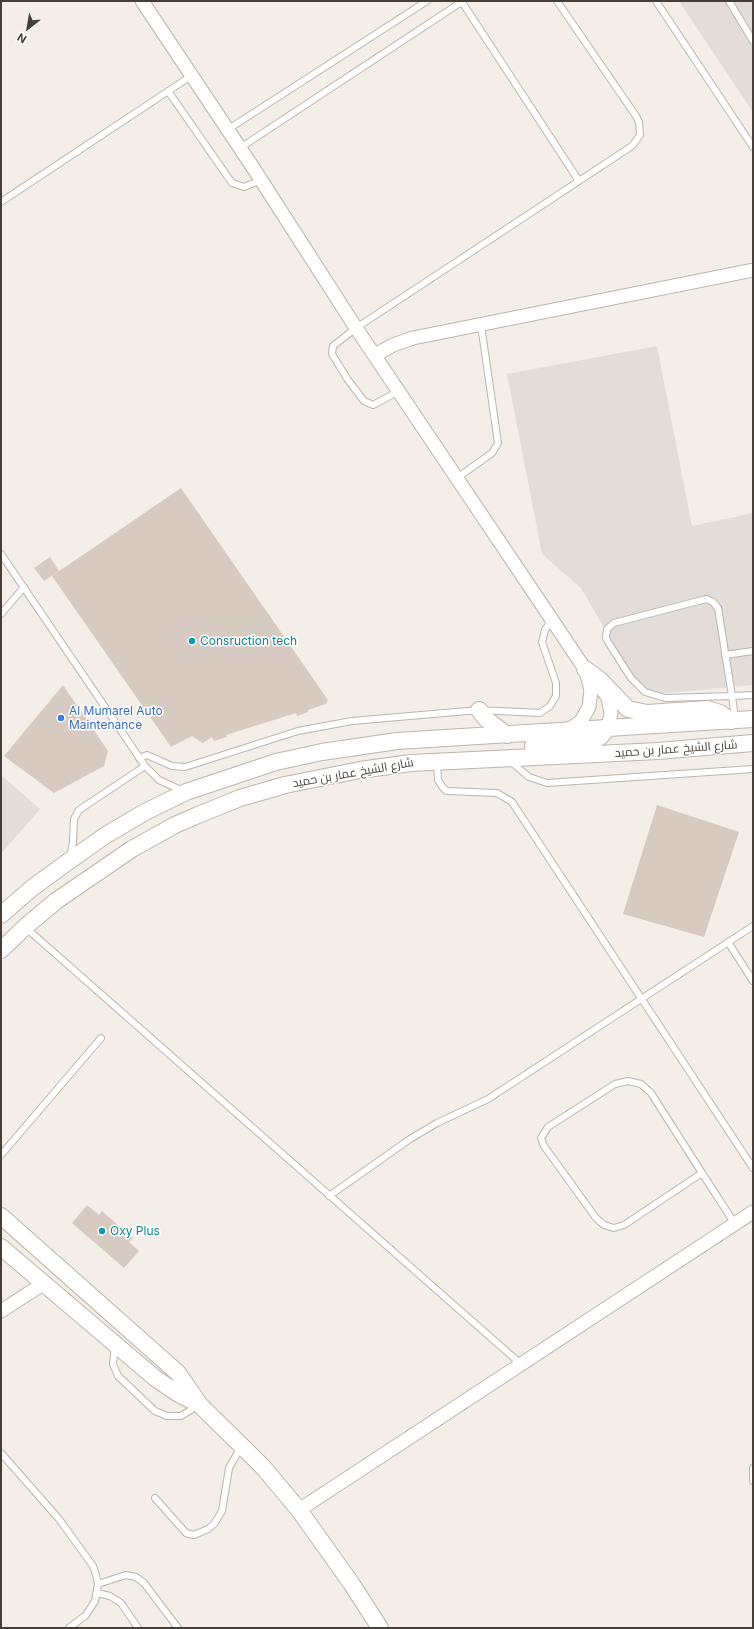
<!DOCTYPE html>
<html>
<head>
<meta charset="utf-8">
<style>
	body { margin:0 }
	#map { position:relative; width:754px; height:1629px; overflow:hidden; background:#f3eee8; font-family:Inter,sans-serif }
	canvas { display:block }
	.frame { position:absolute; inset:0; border:2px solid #463e37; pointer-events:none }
	.north { position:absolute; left:8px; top:8px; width:40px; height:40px; -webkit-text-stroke:3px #fff; paint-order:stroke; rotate:211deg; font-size:11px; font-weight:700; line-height:16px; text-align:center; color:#463e37 }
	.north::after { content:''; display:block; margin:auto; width:14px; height:18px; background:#463e37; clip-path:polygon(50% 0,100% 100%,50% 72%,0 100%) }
</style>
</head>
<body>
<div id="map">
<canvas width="754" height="1629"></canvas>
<div class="frame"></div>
<div class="north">N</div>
</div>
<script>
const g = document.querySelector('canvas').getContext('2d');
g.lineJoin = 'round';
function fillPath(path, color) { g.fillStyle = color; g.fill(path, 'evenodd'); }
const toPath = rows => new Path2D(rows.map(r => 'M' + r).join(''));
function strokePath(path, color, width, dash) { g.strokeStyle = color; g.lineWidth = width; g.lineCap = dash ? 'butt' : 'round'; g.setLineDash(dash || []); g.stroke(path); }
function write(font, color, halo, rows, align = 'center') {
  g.font = font + ' Inter,Cairo,sans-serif'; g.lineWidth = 3; g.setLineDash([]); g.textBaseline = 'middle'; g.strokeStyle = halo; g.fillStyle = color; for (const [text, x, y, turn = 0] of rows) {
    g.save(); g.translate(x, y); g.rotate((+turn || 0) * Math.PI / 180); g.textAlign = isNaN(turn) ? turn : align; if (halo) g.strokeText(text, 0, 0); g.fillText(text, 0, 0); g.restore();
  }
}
fillPath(toPath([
	[679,1,753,1,753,112],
	[657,346,692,526,753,513,753,685,643,695,581,588,542,554,507,374],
	[1,775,40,809,1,854]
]), '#e2ddd9');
fillPath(toPath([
	[181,488,328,700,326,704,308,710,308,712,297,716,296,713,226,735,227,737,214,741,212,737,203,743,192,736,171,747,52,576],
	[50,557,59,571,44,581,34,568],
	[63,685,108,751,104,766,54,793,4,756],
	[657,805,739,832,704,937,623,914],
	[87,1205,99,1215,102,1211,133,1238,129,1242,139,1251,124,1268,72,1223]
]), '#d7cbc1');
const service = toPath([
	[656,1,753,147],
	[729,1,753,41],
	[462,2,579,181],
	[168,91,232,183,244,187,261,180],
	[227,130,427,1],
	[240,148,463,1],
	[1,202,191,76],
	[399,391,373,405,364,401,348,380,332,354,333,346,356,328,632,146,640,135,639,122,636,116,557,1],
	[457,478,492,453,498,443,481,325],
	[1,554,145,766,159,780,183,791],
	[706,599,713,602,718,608,732,696,665,698,645,692,631,678,608,642,606,638,607,629,614,623,706,599],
	[1,614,24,587],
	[725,655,753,651],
	[735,719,732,696,753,695],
	[139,758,147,755,172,766,185,767,298,731,352,721,479,710,540,713,550,706,556,696,556,683,542,642,545,630,552,620],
	[510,761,529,777,547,783,753,769],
	[437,762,438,780,443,788,447,791,497,793,512,802,753,1168],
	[70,857,73,842,74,819,79,810,145,766],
	[25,927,522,1365],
	[728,942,753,981],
	[628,1081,641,1084,651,1093,702,1173,624,1225,614,1228,604,1225,596,1218,544,1146,541,1138,548,1127,615,1084,628,1081],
	[1,1155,101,1038],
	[702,1173,735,1224],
	[329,1196,410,1139,437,1123,488,1099,753,926],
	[115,1346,113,1364,118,1376,155,1411,167,1416,181,1416,199,1405],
	[1,1453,59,1519,93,1566,96,1575,98,1584,95,1601,86,1615,69,1628],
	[753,1468,753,1481],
	[155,1498,186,1533,194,1535,208,1529,214,1524,222,1511,229,1468,241,1447],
	[98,1584,126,1575,136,1577,144,1583,178,1628],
	[97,1593,110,1596,121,1603,138,1628]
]);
const minor = toPath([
	[142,1,252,166,356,328,585,669,604,692,608,698,611,713,608,728],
	[375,355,393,345,413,338,753,270],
	[567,731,581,721,589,707,591,690,586,671],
	[1,1311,43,1284],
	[299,1510,753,1212]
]);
const tertiary = toPath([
	[585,669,600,680,628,709,647,713,707,709,720,713,731,721],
	[479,710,486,719,507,735],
	[533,746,590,742,600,737,608,728],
	[1,915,32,888,69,861,106,835,145,812,186,792,276,762,322,752,397,741,753,719],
	[1,950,25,927,56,901,132,849,175,825,198,815,240,798,285,785,360,770,411,763,658,751,753,743],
	[1,1216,178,1373,200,1405,262,1466,299,1510,351,1583,380,1628],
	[1,1247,155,1378,177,1393,200,1405]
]);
strokePath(service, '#beb4ab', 8);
strokePath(minor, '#beb4ab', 15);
strokePath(tertiary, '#beb4ab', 18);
strokePath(service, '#fff', 6);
strokePath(minor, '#fff', 13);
strokePath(tertiary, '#fff', 16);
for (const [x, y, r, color] of [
	[192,641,4,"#0f9aa8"],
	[61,718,4,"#3f7fe0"],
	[102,1231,4,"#0f9aa8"]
]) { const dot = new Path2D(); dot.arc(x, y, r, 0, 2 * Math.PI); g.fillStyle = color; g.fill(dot); strokePath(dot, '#fff', 1.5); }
write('12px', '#0d838f', '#fff', [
	["Consruction tech",200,641],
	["Oxy Plus",110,1231]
], 'left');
write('12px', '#366cbe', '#fff', [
	["Al Mumarel Auto",69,711],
	["Maintenance",69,725]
], 'left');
write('12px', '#463e37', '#fff', [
	["شارع الشيخ عمار بن حميد",676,749,-4],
	["شارع الشيخ عمار بن حميد",353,773,-10]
]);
</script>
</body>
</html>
